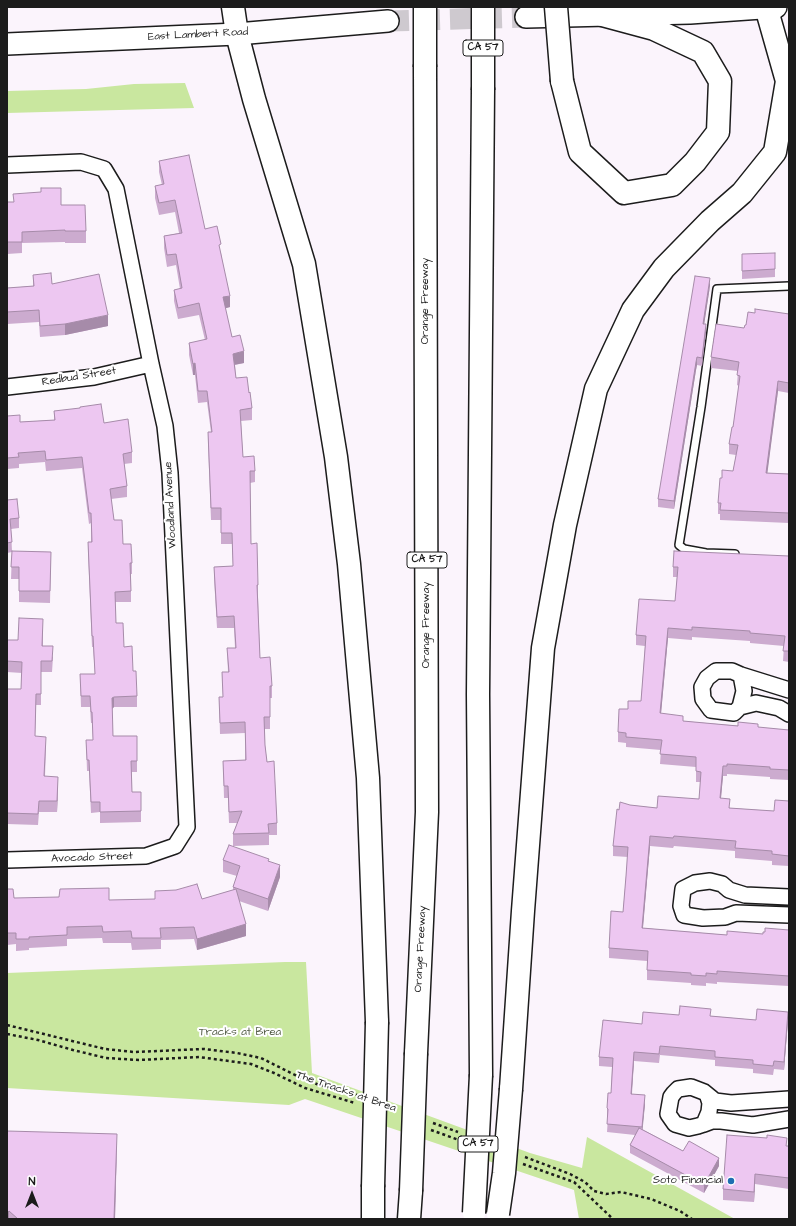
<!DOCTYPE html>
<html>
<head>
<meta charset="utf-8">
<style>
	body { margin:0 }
	#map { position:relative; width:796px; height:1226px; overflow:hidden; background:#fbf4fc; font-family:"Architects Daughter",sans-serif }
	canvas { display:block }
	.frame { position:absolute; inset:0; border:8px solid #1c1c1c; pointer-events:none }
	.north { position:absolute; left:12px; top:1174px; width:40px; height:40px; -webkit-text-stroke:3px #fff; paint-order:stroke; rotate:0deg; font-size:11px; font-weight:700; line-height:16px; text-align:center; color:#1c1c1c }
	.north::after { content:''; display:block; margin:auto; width:14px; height:18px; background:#1c1c1c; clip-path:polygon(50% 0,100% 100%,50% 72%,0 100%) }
</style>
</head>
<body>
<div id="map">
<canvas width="796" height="1226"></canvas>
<div class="frame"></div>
<div class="north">N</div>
</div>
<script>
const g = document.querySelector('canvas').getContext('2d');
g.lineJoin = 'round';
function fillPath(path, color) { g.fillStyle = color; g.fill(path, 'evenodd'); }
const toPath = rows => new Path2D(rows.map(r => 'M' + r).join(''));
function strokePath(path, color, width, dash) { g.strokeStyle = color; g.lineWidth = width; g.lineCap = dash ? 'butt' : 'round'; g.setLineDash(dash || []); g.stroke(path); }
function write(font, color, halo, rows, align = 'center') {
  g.font = font + ' "Architects Daughter",sans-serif'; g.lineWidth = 4; g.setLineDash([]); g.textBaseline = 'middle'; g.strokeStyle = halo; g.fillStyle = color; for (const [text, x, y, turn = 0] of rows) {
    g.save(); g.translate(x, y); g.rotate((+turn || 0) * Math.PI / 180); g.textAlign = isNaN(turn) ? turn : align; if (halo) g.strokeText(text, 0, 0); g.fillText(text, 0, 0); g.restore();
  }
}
fillPath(toPath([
	[185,83,194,108,7,113,7,91,86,89,134,84],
	[285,962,306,962,312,1073,530,1153,582,1168,587,1137,735,1219,579,1219,574,1190,305,1099,289,1105,7,1088,7,973]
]), '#c9e79f');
strokePath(toPath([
	[388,21,526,17]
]), '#cec9cf', 21, [21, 10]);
const service = toPath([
	[735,554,706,553,684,549,679,545,701,407,717,289,789,286]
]);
const minor = toPath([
	[7,165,81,162,104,169,116,189,151,364,165,426,170,473,187,827,175,846,146,856,7,860],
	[7,387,94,377,151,364],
	[789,690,741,675,732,671,716,671,707,678,702,687,703,699,711,710,734,713,740,707,756,703,779,708,789,714],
	[740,707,744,691,741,675],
	[789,897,745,895,729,890,722,884,710,881,695,883,683,889,681,906,684,915,703,918,725,917,736,913,789,915],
	[708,1097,710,1103,709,1112,704,1124,698,1126,689,1128,675,1124,668,1114,671,1097,674,1093,678,1089,691,1087,704,1092,715,1101,731,1103,789,1099],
	[704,1124,712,1121,721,1121,753,1125,789,1119]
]);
const secondary = toPath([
	[526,17,690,13,776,7],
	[7,44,237,34,388,21]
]);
const motorway = toPath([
	[233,7,237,34,254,99,304,264,336,457,349,564,368,778,377,1022],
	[562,81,580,152,624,193,672,185,695,162,718,132,720,81,703,52,654,29,602,15],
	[416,1053,427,812,425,67],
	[481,1075,478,694,483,90],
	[511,1089,523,911,543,648,565,525,596,389,633,310,664,268,710,221,742,193,775,152,787,81,766,7],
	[373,1219,373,1187],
	[409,1219,411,1191]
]);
strokePath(service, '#1c1c1c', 10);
strokePath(minor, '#1c1c1c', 18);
strokePath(secondary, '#1c1c1c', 24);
strokePath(motorway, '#1c1c1c', 25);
strokePath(toPath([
	[7,1025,105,1049,134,1052,204,1049,237,1053,261,1058,295,1075,319,1085,343,1090,357,1095],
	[7,1034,38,1040,73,1050,106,1058,139,1060,199,1057,251,1064,274,1073,305,1088,355,1103],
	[433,1123,458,1132],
	[431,1130,459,1140],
	[525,1157,570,1174,585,1182,594,1191,606,1194,621,1192,651,1199,680,1211,692,1219],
	[523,1164,574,1182,613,1219]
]), '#1c1c1c', 2.5, [3, 3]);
strokePath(service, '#fff', 7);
strokePath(minor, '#fff', 15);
strokePath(secondary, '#fff', 21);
strokePath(motorway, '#fff', 22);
const motorwayBridge = toPath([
	[483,7,483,90],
	[556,7,562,81],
	[425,67,425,7],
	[373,1187,377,1022],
	[411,1191,416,1053],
	[474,1213,481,1075],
	[498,1214,504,1173,511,1089]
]);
strokePath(motorwayBridge, '#1c1c1c', 25, []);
strokePath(motorwayBridge, '#fff', 22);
fillPath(toPath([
	[159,161,205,229,221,253,230,307,225,308,232,337,244,363,235,365,236,378,249,393,252,408,252,420,241,421,243,457,255,471,255,482,250,483,251,544,258,585,258,597,260,658,272,686,272,698,270,698,270,729,265,729,265,745,267,762,277,823,277,835,269,835,269,845,233,846,233,834,237,823,229,823,228,798,224,798,223,761,245,760,245,733,220,734,219,697,223,697,222,672,228,672,227,648,235,648,234,628,217,628,214,578,214,567,233,566,232,544,221,544,221,520,211,520,208,444,208,432,211,432,207,402,198,403,195,375,193,375,189,355,189,343,205,340,199,315,178,319,174,301,174,290,180,289,176,265,167,267,164,248,164,236,179,233,175,212,159,215,155,198,155,186,162,185,159,172],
	[7,202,61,205,86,231,86,243,65,243,65,242,22,243,22,253,7,254],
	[742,254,775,269,775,277,742,279],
	[33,275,52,284,108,326,65,335,40,337,39,322,7,324,7,288,33,286],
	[710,286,704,324,706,332,702,366,697,365,696,370,674,509,658,507,658,499],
	[755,313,789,314,789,393,778,391,767,473,789,474,789,523,720,520,720,514,718,514,718,503,722,478,733,471,736,455,729,454,729,444,733,427,739,386,737,385,738,371,711,368,711,357,744,328],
	[54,411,104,423,132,452,132,463,124,464,127,486,127,497,111,499,114,520,123,544,132,563,132,574,131,574,131,602,115,602,116,623,124,647,133,671,137,696,137,707,114,707,112,709,113,736,137,761,137,772,132,772,132,792,141,792,141,822,100,823,100,812,91,813,89,771,87,771,86,740,93,740,92,723,91,723,90,707,81,707,80,674,95,674,93,647,92,647,88,552,88,542,91,542,91,523,89,524,82,468,46,471,45,462,19,464,19,468,7,469,7,416,20,422,54,420],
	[7,500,19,518,19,528,11,529,12,551,51,552,50,603,19,602,19,579,11,579,12,552,7,553],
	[789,556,789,662,783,661,784,646,750,643,750,641,692,637,692,640,668,638,661,714,683,721,789,730,789,780,770,779,770,777,727,774,727,776,723,776,721,798,730,808,774,811,789,801,789,866,772,865,772,861,735,858,735,851,674,846,673,848,650,846,643,928,727,935,763,934,789,930,789,986,717,982,717,984,706,983,706,986,691,985,691,983,647,980,647,961,609,958,609,948,623,912,626,876,628,857,613,856,613,846,619,810,630,805,657,808,699,799,701,782,696,782,696,767,660,764,661,750,626,747,626,743,618,742,618,732,628,709,641,701,645,646,636,645,636,635,675,601,677,577,673,577,673,567],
	[43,630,43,646,53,657,52,672,41,672,41,705,36,705,35,736,46,748,45,776,58,788,57,812,39,812,38,825,7,824,7,689,21,689,22,673,7,672,7,640,18,640],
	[223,860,269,861,280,877,268,911,239,901,246,936,197,950,194,939,161,940,161,949,132,950,131,943,103,943,102,938,67,939,67,946,29,948,29,950,16,951,16,944,7,945,7,889,14,898,109,900,202,899,233,890,233,887,237,876,223,872],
	[679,1015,711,1016,756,1020,788,1021,784,1070,774,1069,773,1075,753,1073,753,1069,715,1066,715,1060,660,1055,659,1063,634,1061,632,1094,645,1104,642,1129,683,1151,719,1166,704,1193,630,1153,630,1145,635,1135,607,1132,608,1117,607,1117,607,1108,611,1093,612,1067,599,1066,599,1057,642,1024],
	[7,1131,117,1147,115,1219,7,1219],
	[787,1146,789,1146,789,1189,755,1184,754,1202,723,1200,723,1189]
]), '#ccabcf');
fillPath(toPath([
	[710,278,710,286,703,332,703,324],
	[230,296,230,307,223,309,223,297],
	[108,315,108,326,65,335,65,324],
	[706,324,706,332,702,366,702,358],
	[244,351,244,363,233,365,233,354],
	[697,357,697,365,696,370,674,509,674,501,696,362],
	[195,363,195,375,193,375,193,364],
	[778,381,778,391,766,484,766,473],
	[668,628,668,638,660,724,660,713],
	[114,697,114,707,112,709,112,698],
	[723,766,723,776,720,808,720,798],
	[58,777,58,788,57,812,57,801],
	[650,836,650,846,642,938,642,928],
	[280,865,280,877,268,911,268,899],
	[246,924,246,936,197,950,197,939],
	[788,1012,788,1021,784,1070,784,1062],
	[634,1052,634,1061,631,1103,631,1094],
	[645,1095,645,1104,642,1136,642,1127],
	[117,1134,115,1219,114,1219],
	[719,1158,719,1166,704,1193,704,1185],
	[755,1174,755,1184,754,1202,754,1192],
	[9,1211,9,1219,7,1219,7,1213]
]), '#a68ba9');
const building = toPath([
	[189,155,205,229,217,226,221,244,219,245,230,296,223,297,232,337,240,335,244,351,233,354,236,378,247,377,249,393,250,392,252,408,240,410,243,457,254,456,255,471,250,471,251,544,257,543,258,585,257,585,260,658,270,657,272,686,270,686,270,717,264,717,265,745,267,762,274,761,277,823,268,824,269,833,233,834,242,811,229,812,228,786,224,786,223,761,246,760,245,722,220,723,219,697,223,697,222,672,229,672,227,648,236,648,234,616,217,617,214,567,233,566,232,533,221,533,221,508,211,508,208,432,212,432,207,391,198,391,195,363,193,364,189,343,207,339,199,303,178,308,174,290,182,288,176,254,167,255,164,236,182,233,175,200,159,203,155,186,164,184,159,161,189,155],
	[41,188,61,188,61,205,85,205,86,231,65,231,65,230,22,232,22,242,7,242,7,202,14,202,13,194,41,192,41,188],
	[775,253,775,269,742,271,742,254,775,253],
	[51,273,52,284,99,274,108,315,65,324,40,326,39,310,7,312,7,288,34,286,33,275,51,273],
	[695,276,710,278,703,324,706,324,702,358,697,357,696,362,674,501,658,499,695,276],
	[755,309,789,314,789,383,778,381,766,473,789,474,789,513,720,510,721,503,718,503,720,478,722,478,722,470,733,471,738,445,729,444,732,427,733,427,740,376,737,375,739,362,711,357,716,324,744,328,745,325,746,325,748,312,755,313,755,309],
	[101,404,104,423,128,419,132,452,123,454,127,486,110,489,114,520,122,520,123,544,131,544,132,563,130,563,131,591,115,592,116,623,123,623,124,647,132,646,133,671,136,671,137,696,114,697,112,698,113,736,137,736,137,761,131,761,132,792,141,792,141,811,100,812,100,802,91,802,89,760,87,760,86,740,93,740,92,712,91,712,90,696,81,696,80,674,95,674,93,636,92,636,88,542,92,542,91,513,89,513,82,457,46,460,45,451,18,453,19,457,7,458,7,416,20,415,20,422,55,420,54,411,80,408,80,407,101,404],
	[17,499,19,518,10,519,12,542,7,543,7,500,17,499],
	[12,551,51,552,50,591,19,591,19,567,11,567,12,551],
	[674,551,789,556,789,651,783,651,785,636,750,633,750,631,692,627,692,630,668,628,660,713,683,716,683,721,738,726,738,722,758,724,758,727,789,730,789,770,770,769,770,767,727,764,727,766,723,766,720,798,730,799,729,808,774,811,775,800,789,801,789,856,772,854,772,851,735,848,736,841,674,836,673,838,650,836,642,928,727,935,727,931,763,934,763,932,765,932,765,928,789,930,789,976,717,971,717,974,706,973,706,976,691,975,691,973,647,970,648,951,609,948,611,911,623,912,626,876,628,847,613,846,617,809,619,810,620,802,630,805,657,808,658,796,699,799,701,772,696,771,696,757,660,754,662,740,626,737,626,733,618,732,619,709,628,709,628,701,641,701,646,636,636,635,639,599,675,601,678,567,673,567,674,551],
	[19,618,43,619,42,646,53,646,52,661,41,661,41,694,36,694,35,736,46,737,44,776,58,777,57,801,39,801,38,814,7,813,7,689,21,689,22,662,7,661,7,640,18,640,19,618],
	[229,845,269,859,268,861,280,865,268,899,233,887,240,866,223,860,229,845],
	[197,884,202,899,236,889,246,924,197,939,194,927,160,928,161,938,132,938,131,931,103,932,102,926,67,927,67,935,29,937,29,939,16,939,16,933,7,933,7,889,13,889,14,898,59,897,60,889,109,888,109,900,155,899,155,891,176,890,197,884],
	[680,1006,711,1009,710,1016,756,1020,757,1009,788,1012,784,1062,774,1061,773,1066,753,1064,753,1060,715,1057,715,1051,660,1046,659,1054,634,1052,631,1094,645,1095,642,1127,607,1124,608,1109,607,1108,608,1093,611,1093,613,1058,599,1057,603,1020,642,1024,643,1012,679,1015,680,1006],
	[639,1128,683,1151,689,1141,719,1158,704,1185,630,1145,639,1128],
	[7,1131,117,1134,114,1219,18,1219,9,1211,7,1213,7,1131],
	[727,1135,767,1138,767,1135,787,1138,786,1146,789,1146,789,1178,755,1174,754,1192,723,1189,727,1135]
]);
fillPath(building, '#edc7f1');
strokePath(building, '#a68ba9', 1);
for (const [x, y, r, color] of [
	[731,1181,4,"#1f6fb2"]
]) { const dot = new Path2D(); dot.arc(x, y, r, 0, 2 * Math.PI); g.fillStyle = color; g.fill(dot); strokePath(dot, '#fff', 1.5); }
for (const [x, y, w] of [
	[483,48,40],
	[427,560,40],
	[478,1144,40]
]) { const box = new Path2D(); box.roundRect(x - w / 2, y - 8, w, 16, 3); g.fillStyle = '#fff'; g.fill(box); strokePath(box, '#1c1c1c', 1); }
write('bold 10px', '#1c1c1c', null, [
	["CA 57",483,48],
	["CA 57",427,560],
	["CA 57",478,1144]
]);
write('11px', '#1c1c1c', '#fff', [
	["East Lambert Road",198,35,-3],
	["Orange Freeway",426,301,-90],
	["Redbud Street",79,377,-9],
	["Woodland Avenue",171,505,-93],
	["Orange Freeway",427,625,-90],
	["Avocado Street",92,858,-2],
	["Orange Freeway",421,949,-87],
	["The Tracks at Brea",346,1092,19]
]);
write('11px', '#505943', '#fff', [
	["Tracks at Brea",240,1033]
]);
write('11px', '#1c1c1c', '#fff', [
	["Soto Financial",723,1181]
], 'right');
</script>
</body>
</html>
